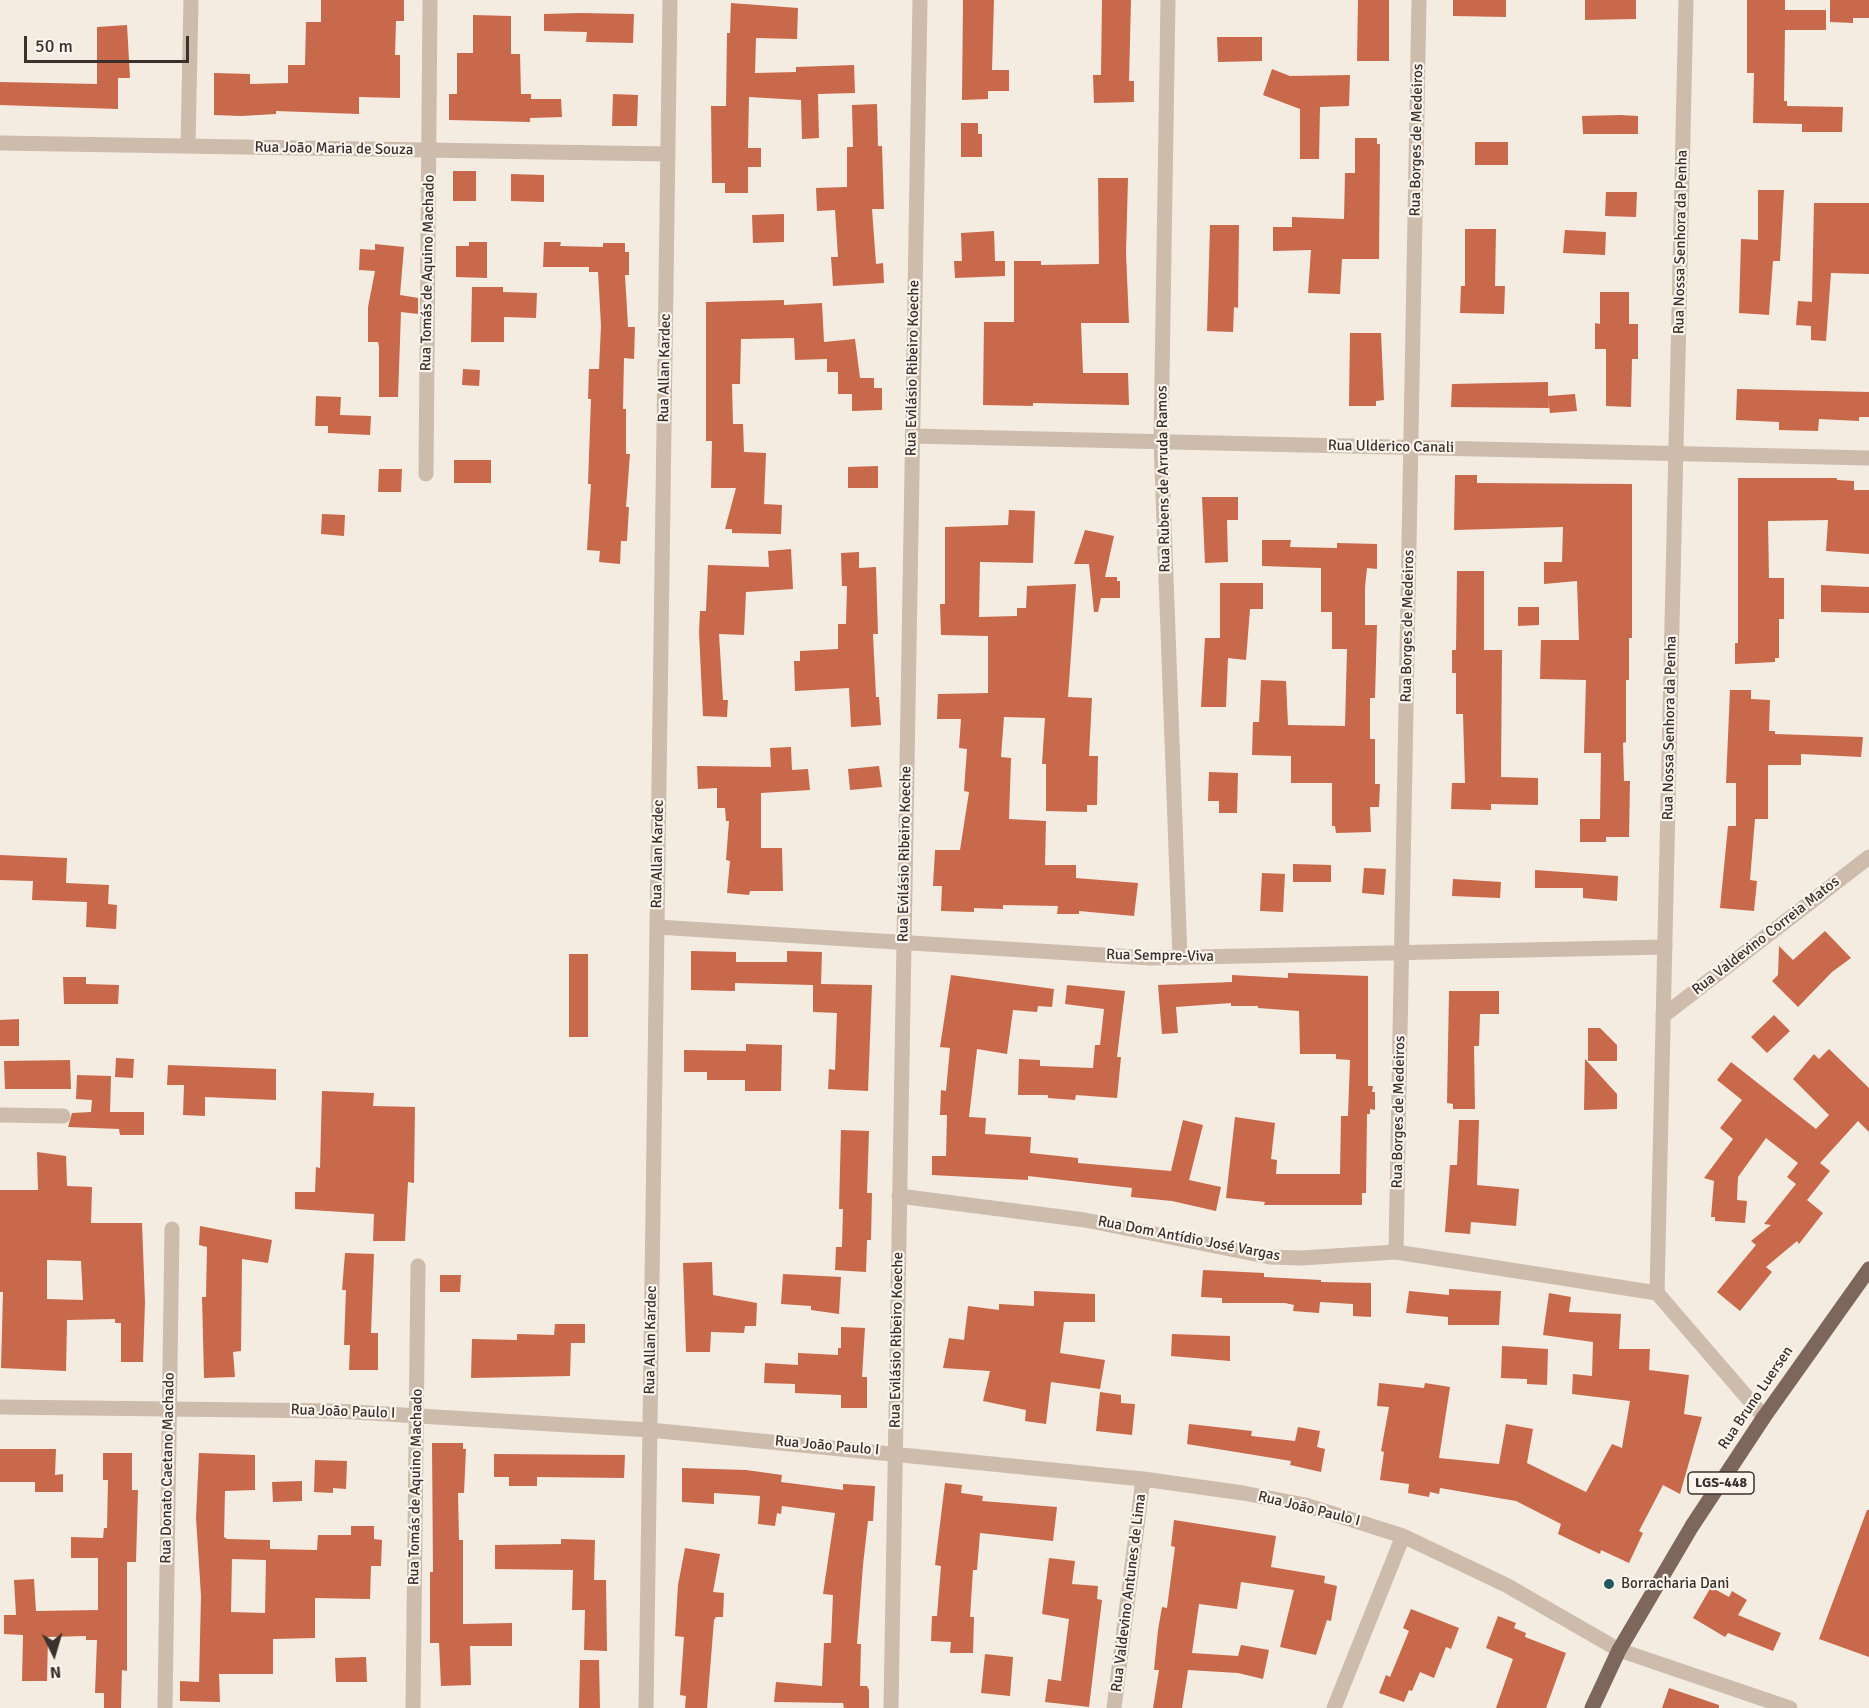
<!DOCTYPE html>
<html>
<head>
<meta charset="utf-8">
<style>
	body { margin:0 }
	#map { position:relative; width:1869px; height:1708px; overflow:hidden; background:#f4ebe1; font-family:Signika,sans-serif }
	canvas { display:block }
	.north { position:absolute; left:24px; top:1624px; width:60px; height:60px; -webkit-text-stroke:4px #fbf5ee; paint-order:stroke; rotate:175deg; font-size:16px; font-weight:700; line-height:24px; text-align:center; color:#3b302b }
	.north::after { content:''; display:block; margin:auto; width:21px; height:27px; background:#3b302b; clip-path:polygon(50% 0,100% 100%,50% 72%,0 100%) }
	.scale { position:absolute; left:24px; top:36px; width:165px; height:27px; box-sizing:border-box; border:3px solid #3b302b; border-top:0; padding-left:8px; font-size:18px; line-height:21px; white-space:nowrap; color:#3b302b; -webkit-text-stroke:4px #fbf5ee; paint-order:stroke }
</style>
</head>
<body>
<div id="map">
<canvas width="1869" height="1708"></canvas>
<div class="north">N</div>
<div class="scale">50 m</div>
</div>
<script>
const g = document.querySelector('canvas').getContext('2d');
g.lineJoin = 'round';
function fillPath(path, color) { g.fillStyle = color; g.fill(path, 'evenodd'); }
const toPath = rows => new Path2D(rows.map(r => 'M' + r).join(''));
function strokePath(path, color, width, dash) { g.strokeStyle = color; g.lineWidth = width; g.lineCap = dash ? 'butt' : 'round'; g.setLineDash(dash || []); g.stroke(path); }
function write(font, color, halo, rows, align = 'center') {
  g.font = font + ' Signika,sans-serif'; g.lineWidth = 4.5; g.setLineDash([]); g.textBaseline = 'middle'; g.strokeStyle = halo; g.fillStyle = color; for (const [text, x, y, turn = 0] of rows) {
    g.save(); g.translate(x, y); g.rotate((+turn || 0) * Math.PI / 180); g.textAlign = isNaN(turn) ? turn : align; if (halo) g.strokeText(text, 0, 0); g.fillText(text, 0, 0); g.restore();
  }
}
fillPath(toPath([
	[321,0,404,0,404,21,396,21,395,55,400,55,400,98,359,97,359,114,276,111,276,114,241,116,214,115,214,73,250,74,250,84,288,83,288,65,305,65,306,22,321,22],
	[963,0,994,0,992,70,1009,70,1009,91,988,91,988,99,962,100],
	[1102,0,1131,0,1129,81,1134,81,1134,102,1094,103,1093,75,1101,75],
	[1358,0,1389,0,1389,61,1357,61],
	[1453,0,1506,0,1506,17,1453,16],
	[1585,0,1636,0,1636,19,1585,20],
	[1747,0,1785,0,1785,10,1826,10,1826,30,1785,30,1784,101,1787,101,1787,106,1843,107,1842,132,1802,132,1802,124,1753,123,1754,73,1747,73],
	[1830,0,1869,0,1869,18,1853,18,1853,23,1830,22],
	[731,3,798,8,797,39,756,38,755,73,796,72,796,67,854,65,855,93,818,94,819,138,802,139,801,100,749,97,748,148,761,148,761,167,748,167,748,193,725,193,725,183,712,183,711,106,726,106,727,33,730,33],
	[580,13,634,14,633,43,586,42,587,32,544,31,544,14],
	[473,15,511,16,511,54,520,54,521,94,531,94,531,99,561,99,562,117,530,118,530,122,449,120,449,94,457,94,457,53,473,53],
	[127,25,130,78,118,78,118,109,0,105,0,82,97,84,97,27],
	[1217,37,1262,37,1262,61,1218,62],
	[1272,69,1290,76,1350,75,1349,106,1320,107,1319,159,1300,159,1300,109,1263,95],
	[613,94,638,95,637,126,612,126],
	[877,104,878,146,882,146,884,209,872,209,876,264,883,263,884,283,833,286,831,257,838,257,835,210,817,211,816,188,847,187,847,147,853,147,852,105],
	[1620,115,1638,116,1638,134,1583,134,1582,116],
	[961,123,978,123,978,134,982,134,982,157,961,157],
	[1355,138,1377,138,1377,144,1380,144,1379,259,1342,259,1340,294,1308,293,1311,250,1273,251,1273,227,1292,227,1292,217,1344,219,1345,173,1355,173],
	[1475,142,1508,142,1508,165,1475,165],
	[453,171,476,171,476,201,453,201],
	[511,174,544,175,544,202,511,201],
	[1098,178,1128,178,1126,253,1129,323,1081,323,1083,373,1128,373,1129,405,1033,403,1033,406,983,405,984,322,1014,322,1014,261,1041,261,1041,265,1099,264],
	[1758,190,1784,190,1780,261,1773,261,1769,315,1739,313,1741,239,1758,240],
	[1606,192,1637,192,1636,217,1605,216],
	[1814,203,1869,203,1869,274,1831,273,1826,341,1811,340,1811,326,1796,325,1798,301,1812,302],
	[784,214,784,242,753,243,752,215],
	[1210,225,1239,225,1238,308,1234,307,1233,332,1207,331],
	[1465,229,1496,229,1495,286,1505,286,1504,314,1460,313,1461,286,1465,286],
	[1565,230,1606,232,1605,255,1563,253],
	[994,231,995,261,1005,261,1005,276,955,278,954,261,962,261,961,233],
	[469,242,487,242,487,278,456,277,456,246,469,246],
	[544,242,561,242,560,246,603,247,603,243,625,243,625,252,629,252,629,275,625,275,628,327,635,327,634,359,624,358,623,409,626,409,626,454,630,454,626,507,629,507,627,541,621,541,620,564,599,562,600,551,587,550,591,484,588,484,591,399,588,399,589,369,599,369,601,326,598,272,589,272,589,267,543,267],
	[375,244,404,247,400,295,418,298,418,314,401,312,398,397,379,397,379,347,378,342,368,342,368,307,375,271,359,270,360,249,375,250],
	[472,287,503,287,503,292,537,293,536,318,504,317,504,342,471,342],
	[1600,292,1629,292,1629,324,1638,324,1638,359,1632,359,1631,407,1606,406,1606,349,1595,349,1595,323,1600,324],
	[784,300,784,305,822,303,824,342,855,339,860,378,874,378,874,388,882,388,882,410,852,411,852,394,838,394,838,372,827,372,827,359,795,360,794,338,741,339,740,384,732,384,733,424,743,424,744,452,766,453,764,504,782,505,781,534,732,533,732,529,725,529,736,488,711,488,712,441,706,441,706,302],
	[1350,333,1381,333,1384,400,1376,401,1376,406,1349,406],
	[463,369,480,370,479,386,462,385],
	[1548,382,1548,396,1575,394,1577,411,1550,413,1548,397,1549,408,1451,407,1452,384],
	[1737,389,1869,392,1869,417,1859,417,1859,421,1819,419,1818,431,1779,430,1779,422,1736,420],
	[316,396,341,397,340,415,371,416,370,435,328,433,328,426,315,426],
	[454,460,491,460,491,483,454,483],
	[878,466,878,488,848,488,848,467],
	[379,469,402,469,401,492,378,492],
	[1455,475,1477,475,1477,483,1632,484,1632,638,1629,638,1629,680,1626,680,1626,742,1623,743,1624,781,1630,781,1629,837,1606,837,1606,842,1580,842,1580,819,1600,819,1601,753,1584,753,1586,680,1540,679,1541,640,1579,640,1577,581,1544,584,1544,562,1562,562,1563,527,1454,530],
	[1738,478,1837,478,1837,480,1854,481,1854,490,1869,490,1869,554,1826,551,1828,520,1768,521,1769,578,1784,578,1784,619,1779,619,1779,658,1775,658,1775,662,1735,664,1735,643,1738,643],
	[1202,497,1238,497,1238,520,1227,520,1228,562,1205,563],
	[1009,510,1035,511,1033,563,980,562,979,617,1017,616,1017,608,1026,608,1027,586,1076,584,1068,697,1092,698,1089,756,1098,756,1097,805,1087,805,1087,812,1046,811,1046,764,1042,764,1045,718,1004,717,1001,757,1011,758,1009,819,1046,821,1045,865,1076,865,1076,878,1138,883,1134,916,1079,911,1079,914,1057,914,1058,906,1003,905,1003,909,974,908,974,912,941,911,942,886,933,886,935,850,960,850,969,792,964,791,967,749,959,748,961,719,937,719,938,694,988,693,988,636,941,635,940,604,945,604,945,527,1008,525],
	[322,514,345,515,344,536,321,534],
	[1085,530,1114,536,1105,577,1117,577,1117,581,1120,581,1120,598,1101,598,1098,612,1094,612,1089,564,1074,564],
	[1262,540,1291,540,1290,547,1337,548,1337,543,1377,544,1377,569,1367,568,1365,587,1365,625,1377,625,1375,698,1370,698,1370,739,1375,739,1375,784,1380,784,1379,807,1370,807,1371,832,1336,833,1335,826,1332,826,1332,783,1291,783,1291,756,1252,755,1253,722,1259,722,1261,680,1286,681,1288,725,1345,726,1347,649,1332,649,1332,612,1321,612,1321,568,1262,566],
	[791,549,793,589,746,592,744,635,719,634,723,700,728,700,727,717,703,716,699,632,700,611,706,611,708,565,769,567,768,551],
	[859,552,859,568,876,567,878,634,873,634,876,697,879,697,881,725,851,727,849,688,795,691,794,661,800,661,800,651,838,649,838,624,846,624,847,586,842,586,841,553],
	[1457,571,1484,571,1484,650,1502,650,1501,777,1538,778,1538,805,1491,804,1491,810,1451,809,1452,783,1465,783,1463,714,1456,714,1456,673,1452,673,1452,650,1456,650],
	[1220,583,1263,583,1263,609,1250,609,1246,660,1228,658,1226,707,1201,707,1205,638,1220,638],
	[1821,585,1869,587,1869,613,1821,612],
	[1518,607,1539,607,1539,625,1518,626],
	[1730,690,1751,690,1751,699,1770,700,1769,731,1775,731,1775,734,1863,737,1861,757,1801,754,1801,765,1768,765,1768,819,1755,819,1750,880,1757,881,1754,911,1720,908,1728,826,1736,826,1736,783,1726,783],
	[791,747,792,770,808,769,810,790,761,793,761,848,782,848,783,891,750,891,749,895,727,893,730,861,726,860,729,821,726,821,725,808,717,808,717,788,698,789,697,766,771,767,770,748],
	[879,766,882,787,850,790,848,769],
	[1209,772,1238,773,1237,813,1219,813,1219,801,1208,801],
	[0,855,67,858,66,883,109,885,108,904,117,905,116,929,86,927,87,902,32,900,33,881,0,880],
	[1293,864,1331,865,1331,882,1293,882],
	[1364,868,1386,869,1384,895,1362,893],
	[1535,870,1618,876,1617,901,1583,898,1583,888,1535,888],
	[1262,873,1285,874,1283,912,1260,911],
	[1453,879,1501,882,1500,898,1452,896],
	[1825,931,1851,958,1832,972,1798,1007,1772,981,1778,975,1779,946,1793,960],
	[691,951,736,952,736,962,787,962,787,951,822,952,821,984,872,985,868,1091,828,1089,829,1069,835,1070,837,1013,813,1012,813,985,735,983,735,991,691,990],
	[569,954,588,954,588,1037,569,1037],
	[1288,973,1368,976,1368,1086,1373,1086,1372,1092,1375,1092,1375,1110,1370,1109,1370,1114,1367,1114,1366,1193,1362,1193,1362,1205,1264,1205,1265,1202,1226,1198,1235,1117,1275,1123,1271,1159,1277,1160,1276,1174,1340,1174,1341,1116,1348,1116,1350,1060,1336,1059,1336,1054,1300,1054,1299,1011,1258,1008,1258,1006,1231,1006,1231,1003,1176,1007,1178,1033,1162,1034,1158,985,1232,982,1232,975,1288,978],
	[951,975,1054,989,1052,1007,1038,1006,1037,1012,1013,1010,1007,1054,977,1049,969,1117,986,1118,985,1134,1031,1137,1030,1153,1078,1158,1078,1163,1171,1171,1183,1120,1203,1125,1189,1180,1221,1187,1216,1211,1172,1201,1131,1197,1132,1188,1028,1176,1028,1180,932,1175,932,1156,946,1156,947,1115,940,1115,941,1090,946,1091,950,1048,940,1047],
	[63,977,86,977,86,984,119,985,118,1004,64,1004],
	[1067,985,1125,991,1117,1057,1121,1057,1117,1098,1076,1095,1075,1100,1048,1098,1048,1095,1018,1095,1019,1059,1040,1060,1040,1066,1093,1068,1095,1045,1100,1045,1104,1009,1065,1004],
	[1449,991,1499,991,1499,1014,1480,1014,1479,1046,1474,1046,1475,1109,1453,1109,1453,1104,1447,1103],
	[1774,1015,1790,1031,1767,1053,1751,1037],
	[19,1019,19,1046,0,1046,0,1020],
	[1588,1028,1600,1028,1617,1045,1617,1061,1588,1061],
	[746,1044,782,1045,781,1091,745,1091,745,1080,707,1080,707,1072,684,1072,684,1050,746,1051],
	[1829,1049,1869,1088,1869,1132,1858,1121,1820,1163,1830,1171,1807,1200,1823,1213,1799,1244,1797,1241,1766,1267,1772,1272,1740,1311,1717,1292,1756,1245,1751,1241,1771,1225,1764,1224,1796,1184,1787,1177,1798,1163,1766,1138,1738,1177,1737,1200,1747,1201,1745,1223,1715,1221,1715,1217,1711,1217,1714,1181,1704,1178,1733,1139,1720,1128,1742,1100,1717,1080,1731,1062,1816,1129,1829,1115,1793,1079,1814,1054,1819,1059],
	[116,1058,134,1059,133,1078,115,1077],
	[1585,1059,1617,1094,1617,1109,1584,1110],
	[70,1060,71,1089,5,1089,4,1061],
	[168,1065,276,1069,276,1100,205,1097,205,1116,183,1115,184,1085,167,1085],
	[77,1075,111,1076,110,1112,144,1112,144,1135,120,1135,119,1129,68,1127,72,1113,91,1112,92,1100,76,1099],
	[322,1091,374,1093,373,1106,415,1107,414,1183,408,1182,405,1241,373,1241,374,1214,295,1209,295,1192,315,1192,316,1167,320,1168],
	[1459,1120,1479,1120,1477,1185,1519,1189,1516,1226,1471,1222,1470,1234,1445,1232,1450,1165,1457,1165],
	[841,1130,869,1131,867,1193,872,1193,871,1240,867,1240,866,1272,835,1270,836,1247,842,1247,843,1209,839,1209],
	[37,1152,66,1156,67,1186,92,1187,91,1223,142,1223,145,1302,143,1362,121,1362,121,1323,115,1323,115,1319,67,1320,66,1371,1,1368,3,1292,0,1292,0,1190,38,1190],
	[47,1260,81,1261,83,1300,47,1299],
	[200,1226,272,1240,268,1263,242,1259,241,1351,233,1352,235,1377,204,1378,202,1297,206,1297,207,1247,199,1245],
	[345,1253,374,1254,371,1333,378,1333,378,1370,349,1370,350,1345,344,1345,346,1290,342,1290],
	[712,1262,713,1295,757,1303,756,1326,745,1326,744,1333,711,1332,710,1352,686,1352,683,1263],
	[1203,1270,1264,1273,1264,1277,1321,1280,1321,1282,1371,1283,1371,1317,1353,1316,1353,1304,1320,1302,1319,1313,1293,1311,1294,1305,1285,1303,1222,1303,1222,1298,1201,1297],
	[783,1274,841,1277,839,1314,811,1310,811,1306,781,1304],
	[440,1275,461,1275,460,1292,440,1292],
	[1449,1289,1501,1291,1499,1325,1448,1325,1448,1317,1406,1313,1409,1291,1449,1295],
	[1034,1291,1095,1294,1095,1322,1064,1322,1060,1353,1105,1360,1100,1389,1051,1382,1046,1424,1025,1421,1026,1410,983,1401,990,1371,943,1368,949,1338,964,1340,968,1306,999,1310,999,1304,1034,1306],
	[1549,1293,1571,1297,1569,1312,1621,1314,1619,1349,1650,1349,1649,1370,1689,1375,1684,1414,1702,1417,1680,1494,1663,1485,1639,1531,1643,1533,1629,1563,1601,1550,1600,1554,1558,1534,1561,1524,1516,1501,1440,1488,1439,1494,1430,1492,1429,1497,1408,1493,1409,1484,1380,1480,1384,1452,1381,1451,1389,1407,1377,1406,1379,1383,1424,1388,1425,1383,1450,1387,1439,1458,1499,1464,1506,1424,1533,1429,1527,1463,1586,1492,1612,1444,1622,1448,1630,1401,1572,1394,1573,1374,1592,1376,1593,1342,1543,1335],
	[555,1324,585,1324,585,1343,571,1343,570,1376,471,1378,472,1339,517,1340,517,1334,554,1335],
	[841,1327,865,1328,862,1377,867,1377,867,1408,841,1408,841,1395,795,1393,795,1384,764,1383,765,1363,798,1365,798,1353,838,1355,838,1348,841,1348],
	[1172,1334,1230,1336,1230,1361,1171,1356],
	[1502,1346,1548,1349,1547,1385,1527,1384,1527,1379,1501,1378],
	[1100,1392,1121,1395,1121,1403,1135,1404,1132,1435,1096,1431],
	[1189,1424,1252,1431,1251,1436,1295,1441,1298,1427,1320,1431,1317,1447,1325,1449,1321,1472,1290,1465,1291,1461,1187,1444],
	[432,1443,463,1443,463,1449,466,1449,464,1493,458,1493,459,1540,463,1540,463,1624,512,1623,512,1646,470,1646,471,1685,441,1686,439,1643,430,1643,430,1572,433,1572],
	[0,1449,56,1449,55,1475,63,1474,63,1492,35,1492,35,1482,0,1482],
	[103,1453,132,1453,132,1490,138,1490,136,1562,127,1562,127,1671,122,1670,121,1708,104,1708,104,1693,95,1693,97,1640,86,1640,86,1636,48,1637,47,1681,22,1681,23,1635,4,1634,4,1615,16,1615,14,1580,34,1579,36,1611,98,1610,98,1558,71,1558,71,1537,103,1538,104,1528,107,1528,108,1480,103,1480],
	[199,1453,255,1455,255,1490,225,1491,224,1537,227,1539,270,1540,270,1549,317,1550,318,1535,351,1535,351,1526,374,1526,374,1539,382,1540,381,1566,371,1566,370,1599,315,1598,315,1638,273,1639,273,1674,219,1674,220,1702,180,1701,180,1681,199,1682,201,1596,196,1518],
	[232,1559,266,1560,265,1613,231,1612],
	[494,1454,625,1455,624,1478,537,1477,537,1486,509,1486,509,1477,494,1477],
	[315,1460,347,1461,346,1489,333,1488,333,1493,314,1492],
	[682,1468,746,1470,782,1475,781,1482,843,1490,843,1484,875,1486,873,1521,868,1521,863,1565,857,1644,861,1644,860,1686,867,1686,869,1690,869,1708,844,1708,843,1703,774,1702,776,1682,822,1686,824,1643,831,1643,833,1595,823,1594,835,1513,782,1506,781,1514,777,1513,775,1526,758,1524,760,1496,714,1493,714,1504,682,1502],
	[302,1481,302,1501,273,1502,272,1482],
	[945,1483,962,1485,961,1493,983,1496,982,1501,1057,1507,1053,1541,980,1533,977,1570,973,1570,970,1617,974,1617,973,1653,950,1653,951,1642,931,1641,932,1616,937,1616,941,1566,935,1565],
	[1867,1510,1869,1510,1869,1657,1819,1639],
	[1174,1520,1276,1536,1271,1567,1325,1576,1324,1583,1337,1586,1331,1621,1327,1620,1316,1655,1280,1647,1294,1590,1241,1582,1237,1609,1199,1604,1192,1653,1238,1656,1241,1645,1269,1650,1263,1679,1238,1673,1188,1670,1182,1708,1153,1708,1159,1670,1154,1670,1158,1630,1162,1607,1167,1608,1175,1547,1171,1546],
	[561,1539,595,1540,594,1580,606,1580,607,1651,584,1650,585,1610,572,1610,573,1570,495,1569,495,1545,561,1544],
	[685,1548,720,1554,713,1592,724,1593,723,1617,716,1617,714,1620,707,1708,685,1708,686,1696,680,1695,684,1637,675,1636,678,1585],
	[1049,1558,1075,1561,1072,1584,1098,1586,1097,1599,1102,1600,1089,1707,1045,1702,1048,1679,1061,1681,1069,1619,1042,1614],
	[1711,1587,1729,1597,1732,1591,1747,1600,1738,1615,1781,1633,1773,1651,1728,1633,1725,1637,1693,1618],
	[1411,1609,1459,1628,1451,1649,1446,1647,1434,1678,1420,1672,1412,1691,1409,1690,1404,1702,1379,1693,1386,1675,1390,1677,1409,1631,1403,1628],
	[1498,1616,1516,1623,1514,1628,1526,1633,1525,1637,1566,1653,1546,1708,1496,1708,1513,1659,1486,1648],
	[985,1654,1013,1657,1010,1696,981,1693],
	[366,1657,367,1682,336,1682,335,1658],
	[580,1660,599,1660,600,1708,579,1708],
	[1669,1688,1719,1705,1719,1708,1662,1708]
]), '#c8694b');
strokePath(toPath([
	[1168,0,1161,441,1180,958],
	[0,143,668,154],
	[188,146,191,0],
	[912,436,1869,458],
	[426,474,430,0],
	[657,927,1150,958,1665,947],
	[1663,1016,1869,857],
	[0,1115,63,1116],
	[899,1196,1085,1220,1270,1257,1301,1258,1396,1252,1657,1293],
	[1396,1252,1419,0],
	[0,1407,337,1411,650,1430,1143,1479,1243,1493,1305,1505,1403,1536,1506,1585,1619,1650,1790,1708],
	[165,1708,172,1229],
	[413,1708,418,1266],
	[646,1708,670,0],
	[891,1708,920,0],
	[1114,1708,1143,1479],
	[1334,1708,1403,1536]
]), '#cdbbac', 15);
strokePath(toPath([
	[1686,0,1657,1293,1764,1417]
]), '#cdbbac', 15);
strokePath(toPath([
	[1592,1708,1619,1650,1692,1526,1764,1417,1869,1269]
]), '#7d675c', 15);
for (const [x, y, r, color] of [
	[1609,1584,6,"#1f5a5e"]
]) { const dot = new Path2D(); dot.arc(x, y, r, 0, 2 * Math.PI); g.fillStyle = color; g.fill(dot); strokePath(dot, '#fbf5ee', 2); }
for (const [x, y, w] of [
	[1721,1483,66]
]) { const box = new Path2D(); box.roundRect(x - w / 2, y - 11, w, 22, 4.5); g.fillStyle = '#fbf5ee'; g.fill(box); strokePath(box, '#3b302b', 1.5); }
write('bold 14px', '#3b302b', null, [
	["LGS-448",1721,1483]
]);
write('15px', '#3b302b', '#fbf5ee', [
	["Rua Borges de Medeiros",1417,140,-89],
	["Rua João Maria de Souza",334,149,1],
	["Rua Nossa Senhora da Penha",1681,242,-89],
	["Rua Tomás de Aquino Machado",428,273,-89],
	["Rua Allan Kardec",665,368,-89],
	["Rua Evilásio Ribeiro Koeche",913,368,-89],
	["Rua Ulderico Canali",1391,447,1],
	["Rua Rubens de Arruda Ramos",1164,479,-91],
	["Rua Borges de Medeiros",1408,626,-89],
	["Rua Nossa Senhora da Penha",1670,728,-89],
	["Rua Allan Kardec",658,854,-89],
	["Rua Evilásio Ribeiro Koeche",905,854,-89],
	["Rua Valdevino Correia Matos",1766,936,-38],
	["Rua Sempre-Viva",1160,956,1],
	["Rua Borges de Medeiros",1399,1112,-89],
	["Rua Dom Antídio José Vargas",1189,1239,11],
	["Rua Allan Kardec",651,1340,-89],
	["Rua Evilásio Ribeiro Koeche",897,1340,-89],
	["Rua Bruno Luersen",1756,1398,-56],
	["Rua João Paulo I",343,1412,2],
	["Rua João Paulo I",827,1446,5],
	["Rua Donato Caetano Machado",168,1468,-89],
	["Rua Tomás de Aquino Machado",416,1487,-89],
	["Rua João Paulo I",1309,1509,14],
	["Rua Valdevino Antunes de Lima",1129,1593,-83]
]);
write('15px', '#3b302b', '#fbf5ee', [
	["Borracharia Dani",1621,1584]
], 'left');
</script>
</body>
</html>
